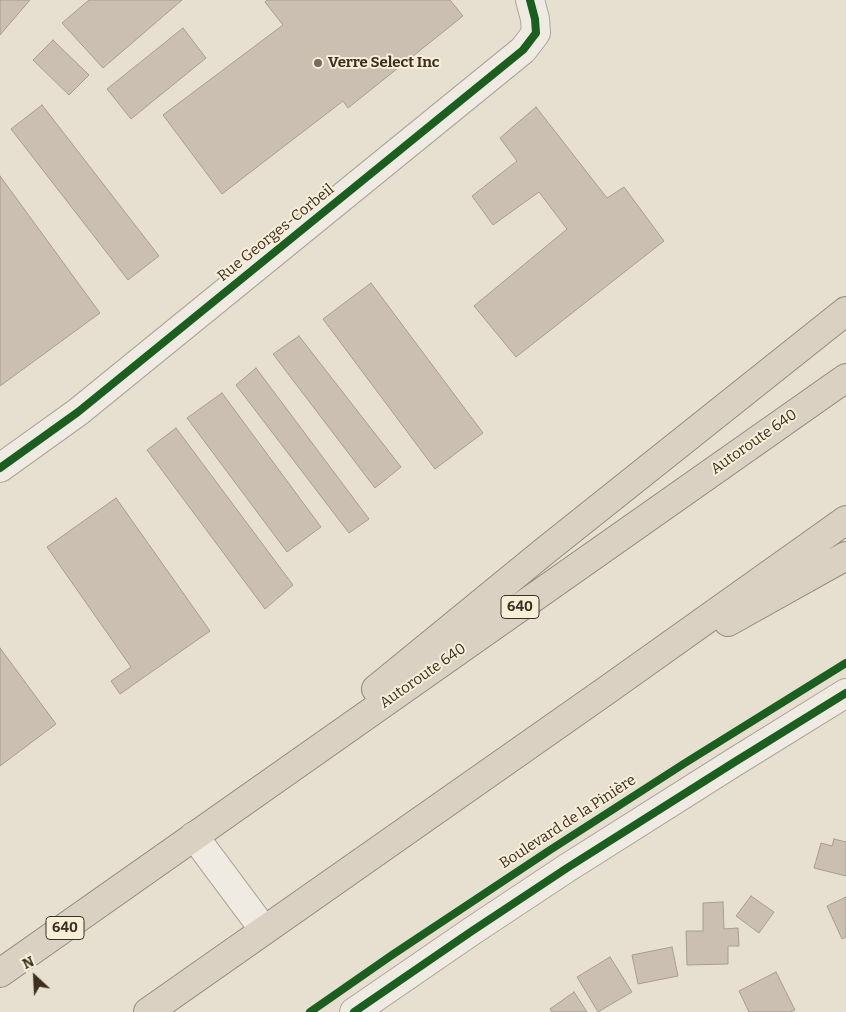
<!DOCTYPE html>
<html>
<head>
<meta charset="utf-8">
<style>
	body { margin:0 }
	#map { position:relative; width:846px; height:1012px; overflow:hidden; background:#e7e0d1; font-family:Bitter,serif }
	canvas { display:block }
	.north { position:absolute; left:10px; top:952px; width:50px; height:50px; -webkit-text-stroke:4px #f7eed8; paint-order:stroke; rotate:335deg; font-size:14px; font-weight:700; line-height:20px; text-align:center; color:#3d2e20 }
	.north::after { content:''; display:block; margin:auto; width:18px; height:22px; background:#3d2e20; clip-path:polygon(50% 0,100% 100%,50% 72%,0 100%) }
</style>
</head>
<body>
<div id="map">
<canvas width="846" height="1012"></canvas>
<div class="north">N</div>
</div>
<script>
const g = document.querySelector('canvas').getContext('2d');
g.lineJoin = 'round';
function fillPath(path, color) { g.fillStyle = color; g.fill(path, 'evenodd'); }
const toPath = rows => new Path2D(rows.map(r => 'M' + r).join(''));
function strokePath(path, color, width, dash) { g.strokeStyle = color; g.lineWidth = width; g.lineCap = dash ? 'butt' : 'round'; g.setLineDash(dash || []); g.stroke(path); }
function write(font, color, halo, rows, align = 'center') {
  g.font = font + ' Bitter,serif'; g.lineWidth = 4; g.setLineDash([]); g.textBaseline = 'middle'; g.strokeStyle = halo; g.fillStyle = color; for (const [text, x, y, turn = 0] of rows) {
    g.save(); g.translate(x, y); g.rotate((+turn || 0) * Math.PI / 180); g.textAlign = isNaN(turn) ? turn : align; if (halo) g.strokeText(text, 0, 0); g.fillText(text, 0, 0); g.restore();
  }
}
const building = toPath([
	[0,0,30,0,0,35,0,0],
	[89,0,182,0,103,68,62,23,89,0],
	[267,0,450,0,463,16,348,108,343,101,222,194,163,115,283,25,265,2,267,0],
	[183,28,206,58,131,119,107,89,183,28],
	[53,40,89,75,69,95,33,60,53,40],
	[42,105,159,256,128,280,11,129,42,105],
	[536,107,607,198,624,187,664,241,516,357,474,306,567,229,539,192,493,225,472,196,517,161,500,138,536,107],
	[0,176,100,313,0,386,0,176],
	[371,283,483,433,435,469,323,319,371,283],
	[299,336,401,467,375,488,273,354,299,336],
	[256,368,369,519,349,533,236,385,256,368],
	[222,393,321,527,287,552,187,418,222,393],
	[176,428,293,585,265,609,147,450,176,428],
	[116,498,210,631,120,694,111,681,131,667,47,547,116,498],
	[0,648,56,724,0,766,0,648],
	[834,839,846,842,846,876,814,868,821,843,832,846,834,839],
	[751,896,774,912,759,933,736,916,751,896],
	[846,897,846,937,842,939,827,906,846,897],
	[723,902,724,929,738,928,739,946,728,946,728,964,687,965,686,931,703,931,703,903,723,902],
	[672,947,678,976,638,984,632,955,672,947],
	[610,957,632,992,598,1012,577,977,610,957],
	[776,972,795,1010,790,1012,749,1012,739,991,776,972],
	[574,992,587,1012,552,1012,550,1009,574,992]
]);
fillPath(building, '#cbbfb2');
strokePath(building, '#a89c90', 1);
const minor = toPath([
	[0,468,78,412,523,50,536,33,535,19,530,0],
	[194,836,264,930],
	[354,1012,472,931,567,868,733,763,846,693]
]);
const highway = toPath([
	[728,622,846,556],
	[376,689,546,550,846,311],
	[0,973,846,378],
	[148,1012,607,690,846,520]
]);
strokePath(minor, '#ada599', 30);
strokePath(highway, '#928b80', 30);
strokePath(minor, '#efebe3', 28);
strokePath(highway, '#dad1c2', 28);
strokePath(toPath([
	[0,468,78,412,523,50,536,33,535,19,530,0],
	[310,1012,392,955,550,850,685,763,846,663],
	[354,1012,472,931,567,868,733,763,846,693]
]), '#1b5e20', 8);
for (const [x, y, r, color] of [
	[318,63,5,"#786c5e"]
]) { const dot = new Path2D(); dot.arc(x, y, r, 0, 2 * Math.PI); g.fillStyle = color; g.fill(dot); strokePath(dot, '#f7eed8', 2); }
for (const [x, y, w] of [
	[520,607,38],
	[65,928,38]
]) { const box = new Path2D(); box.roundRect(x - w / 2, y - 11.5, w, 23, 4); g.fillStyle = '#f7eed8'; g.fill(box); strokePath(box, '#3d2e20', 1); }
write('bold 14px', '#3d2e20', null, [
	["640",520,607],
	["640",65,928]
]);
write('bold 15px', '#3d2e20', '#f7eed8', [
	["Verre Select Inc",328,63]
], 'left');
write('15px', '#3d2e20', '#f7eed8', [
	["Rue Georges-Corbeil",276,233,-39],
	["Autoroute 640",754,442,-35],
	["Autoroute 640",423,676,-35],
	["Boulevard de la Pinière",568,822,-33]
]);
</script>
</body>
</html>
